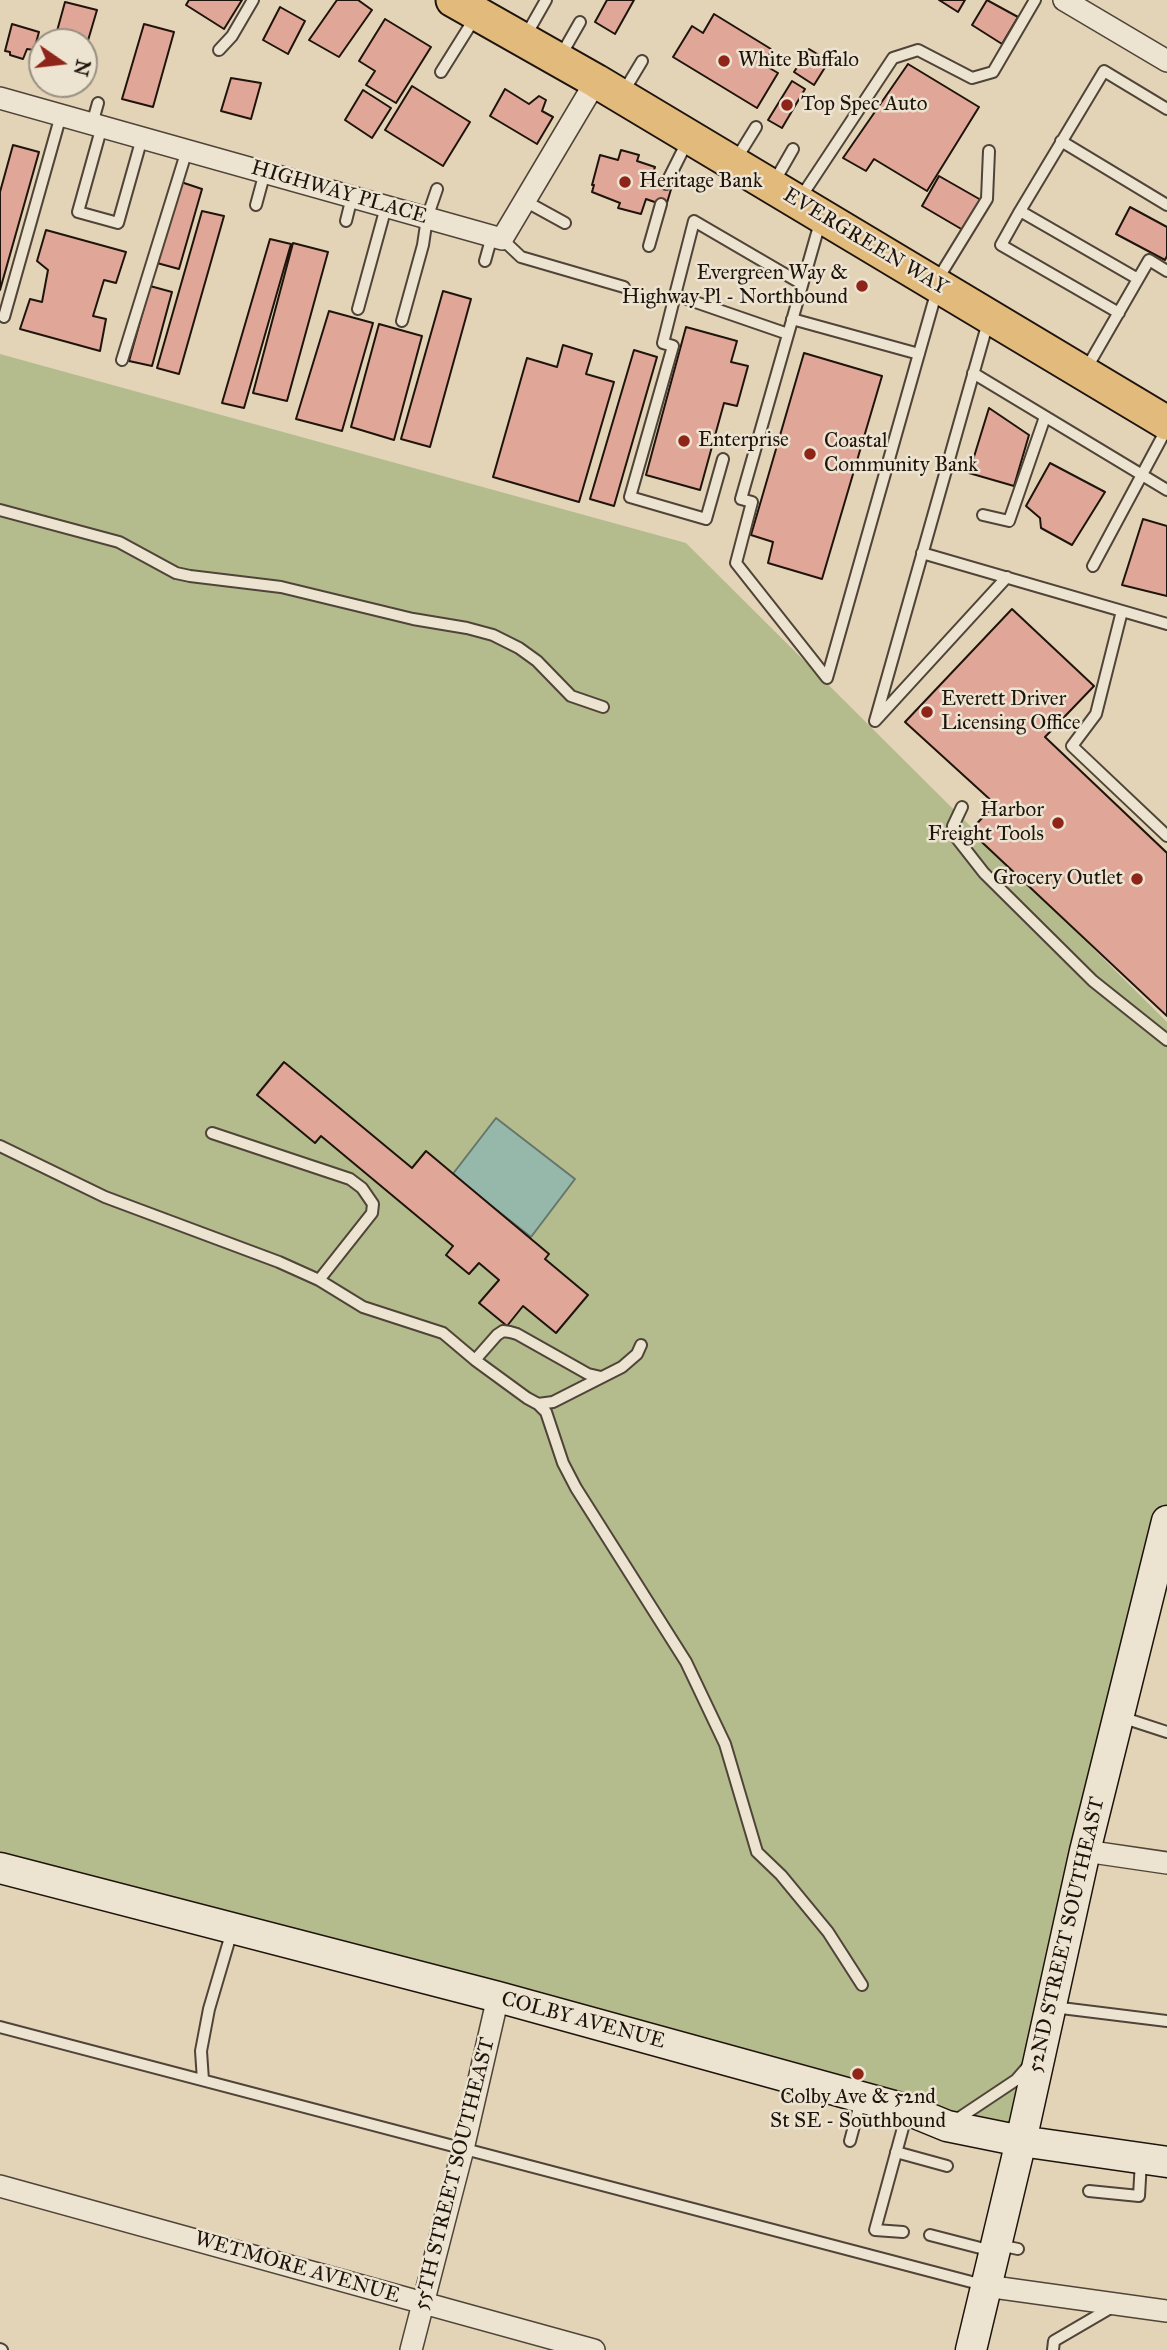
<!DOCTYPE html>
<html>
<head>
<meta charset="utf-8">
<style>
	body { margin:0 }
	#map { position:relative; width:1167px; height:2350px; overflow:hidden; background:#e3d4b8; font-family:"IM FELL Great Primer",serif }
	canvas { display:block }
	.north { position:absolute; left:28px; top:28px; width:70px; height:70px; box-sizing:border-box; background:#ede3d1; border:2px solid #9a9082; border-radius:50%; rotate:104deg; font-size:19px; font-weight:700; line-height:28px; text-align:center; color:#1e140c }
	.north::after { content:''; display:block; margin:auto; width:24px; height:32px; background:#8f2418; clip-path:polygon(50% 0,100% 100%,50% 72%,0 100%) }
</style>
</head>
<body>
<div id="map">
<canvas width="1167" height="2350"></canvas>
<div class="north">N</div>
</div>
<script>
const g = document.querySelector('canvas').getContext('2d');
g.lineJoin = 'round';
function fillPath(path, color) { g.fillStyle = color; g.fill(path, 'evenodd'); }
const toPath = rows => new Path2D(rows.map(r => 'M' + r).join(''));
function strokePath(path, color, width, dash) { g.strokeStyle = color; g.lineWidth = width; g.lineCap = dash ? 'butt' : 'round'; g.setLineDash(dash || []); g.stroke(path); }
function write(font, color, halo, rows, align = 'center') {
  g.font = font + ' "IM FELL Great Primer",serif'; g.lineWidth = 5; g.setLineDash([]); g.textBaseline = 'middle'; g.strokeStyle = halo; g.fillStyle = color; for (const [text, x, y, turn = 0] of rows) {
    g.save(); g.translate(x, y); g.rotate((+turn || 0) * Math.PI / 180); g.textAlign = isNaN(turn) ? turn : align; if (halo) g.strokeText(text, 0, 0); g.fillText(text, 0, 0); g.restore();
  }
}
fillPath(toPath([
	[0,354,686,543,1167,1022,1167,1521,1021,2141,0,1868]
]), '#b4bc8e');
const water = toPath([
	[496,1118,575,1179,531,1237,452,1175,496,1118]
]);
fillPath(water, '#96b8ab');
strokePath(water, '#66766b', 2);
const building = toPath([
	[189,0,242,0,224,29,186,5,189,0],
	[337,0,358,0,372,10,339,57,309,40,337,0],
	[607,0,634,0,615,34,595,22,607,0],
	[939,0,965,0,958,12,939,0],
	[987,0,1018,17,1002,44,972,25,987,0],
	[65,2,97,10,84,54,84,42,54,42,65,2],
	[280,7,305,21,288,54,263,40,280,7],
	[714,14,771,49,766,66,778,73,757,108,673,57,692,26,703,33,714,14],
	[385,19,431,47,396,103,366,85,375,71,359,61,385,19],
	[12,24,39,32,34,50,27,49,23,59,10,55,10,52,5,51,12,24],
	[144,24,174,32,153,107,122,99,144,24],
	[809,49,829,61,814,85,794,72,809,49],
	[908,64,979,107,927,191,874,159,866,171,843,158,908,64],
	[231,78,261,83,251,119,221,111,231,78],
	[792,81,805,89,782,128,768,120,792,81],
	[412,86,470,122,443,166,385,130,412,86],
	[505,89,529,104,539,96,546,100,542,111,553,117,537,144,490,116,505,89],
	[363,90,391,108,372,138,345,120,363,90],
	[13,145,39,152,0,290,0,192,13,145],
	[621,150,639,155,637,161,655,167,651,180,672,186,666,206,646,199,641,214,618,208,620,203,592,192,594,185,592,185,600,155,618,160,621,150],
	[939,176,981,200,963,230,922,206,939,176],
	[181,182,202,189,179,269,157,263,181,182],
	[1130,207,1167,227,1167,256,1165,260,1116,234,1130,207],
	[202,211,224,216,179,374,157,368,202,211],
	[46,230,126,252,116,283,104,280,93,316,106,319,100,351,20,329,30,299,42,302,48,270,37,261,46,230],
	[270,239,291,244,244,408,222,403,270,239],
	[293,243,328,252,287,401,253,393,293,243],
	[150,286,172,292,152,366,129,361,150,286],
	[443,291,471,299,430,447,401,439,443,291],
	[329,311,373,323,342,431,296,419,329,311],
	[379,324,422,336,394,440,351,427,379,324],
	[686,327,737,341,731,362,748,366,737,406,724,403,700,490,646,475,686,327],
	[563,345,592,354,586,374,614,382,579,502,493,477,527,358,557,367,563,345],
	[634,350,657,357,614,506,590,499,634,350],
	[804,353,882,376,822,579,768,563,773,542,751,535,804,353],
	[989,408,1029,435,1014,486,969,473,989,408],
	[1050,463,1105,492,1072,545,1041,528,1040,518,1026,506,1050,463],
	[1143,519,1167,526,1167,596,1122,585,1143,519],
	[1012,609,1094,686,1045,737,1167,853,1167,1016,970,831,995,804,905,722,1012,609],
	[284,1062,412,1168,426,1151,549,1254,545,1259,588,1295,556,1333,523,1306,507,1326,479,1303,499,1280,479,1263,469,1274,446,1255,453,1246,321,1136,315,1143,257,1095,284,1062]
]);
fillPath(building, '#e0a798');
strokePath(building, '#1e140c', 2);
const lane = toPath([
	[525,37,546,0],
	[219,50,232,36,253,0],
	[560,57,580,22],
	[441,72,476,16],
	[624,91,642,61],
	[92,124,98,103],
	[102,126,78,212,118,223,142,138],
	[1061,141,1167,205],
	[735,161,756,127],
	[666,184,688,140],
	[773,184,793,149],
	[799,200,893,58,918,50,972,78,993,72,1035,0],
	[525,201,565,223],
	[256,205,265,172],
	[1020,211,1104,71,1167,109],
	[821,219,741,499,752,502,736,563,827,678,937,290],
	[346,221,352,197],
	[502,239,521,257,624,287],
	[649,246,661,204],
	[485,261,492,236],
	[936,282,987,199,989,151],
	[675,295,663,343,673,346,630,497,706,519,723,459],
	[358,309,386,207],
	[1119,313,1001,245,1020,211,1138,279],
	[4,317,61,115],
	[792,319,919,354],
	[402,321,423,245,427,218,437,189],
	[988,322,875,721,1007,577],
	[788,334,675,295,694,221,802,284],
	[122,360,187,150],
	[1085,371,1149,260,1167,271],
	[973,373,1167,490],
	[0,510,119,542,176,573,190,576,281,587,413,619,467,628,493,635,519,648,537,661,571,696,603,707],
	[983,515,1009,521,1045,417],
	[922,553,1167,624],
	[1093,566,1167,428],
	[1122,611,1096,714,1072,746,1167,836],
	[962,807,953,826,955,836,984,873,1093,981,1167,1040],
	[212,1133,350,1179,362,1188,373,1204,372,1213,319,1280],
	[0,1146,105,1197,279,1262,319,1280,363,1307,443,1333,475,1360,527,1398,538,1404,553,1402,622,1367,637,1354,641,1345],
	[475,1360,497,1335,503,1331,510,1332,517,1334,588,1374,601,1377],
	[538,1404,546,1412,563,1463,576,1488,686,1662,725,1744,757,1852,781,1875,828,1932,862,1985],
	[1121,1717,1167,1732],
	[1053,2007,1167,2021],
	[0,2027,983,2285],
	[203,2080,201,2051,209,2009,232,1931],
	[953,2122,1016,2080,1029,2065],
	[850,2141,861,2100],
	[896,2152,947,2166],
	[1089,2191,1139,2196,1141,2161],
	[903,2232,875,2230,907,2113],
	[930,2235,992,2251],
	[999,2245,1018,2249],
	[0,2349,2,2350],
	[1053,2350,1054,2341,1114,2306]
]);
const street = toPath([
	[1064,0,1167,61],
	[0,98,502,239,596,81],
	[1085,1851,1167,1863],
	[0,2186,594,2350],
	[986,2286,1167,2311],
	[411,2350,463,2149,498,1997]
]);
const secondary = toPath([
	[0,1868,498,1997,908,2110,947,2126,1021,2141,1167,2162],
	[971,2350,1021,2141,1085,1851,1167,1521]
]);
const primary = toPath([
	[453,0,596,81,1167,423]
]);
strokePath(lane, '#4f4437', 14);
strokePath(street, '#4f4437', 24);
strokePath(secondary, '#1e140c', 33);
strokePath(primary, '#1e140c', 37);
strokePath(lane, '#ede3d1', 10);
strokePath(street, '#ede3d1', 21);
strokePath(secondary, '#ede3d1', 30);
strokePath(primary, '#e2ba7c', 33);
for (const [x, y, r, color] of [
	[724,61,7,"#8f2418"],
	[787,105,7,"#8f2418"],
	[625,182,7,"#8f2418"],
	[862,286,7,"#8f2418"],
	[684,441,7,"#8f2418"],
	[810,454,7,"#8f2418"],
	[927,712,7,"#8f2418"],
	[1058,823,7,"#8f2418"],
	[1137,879,7,"#8f2418"],
	[858,2074,7,"#8f2418"]
]) { const dot = new Path2D(); dot.arc(x, y, r, 0, 2 * Math.PI); g.fillStyle = color; g.fill(dot); strokePath(dot, '#ede3d1', 2.5); }
write('21px', '#1e140c', '#ede3d1', [
	["White Buffalo",738,61],
	["Top Spec Auto",801,105],
	["Heritage Bank",639,182],
	["Evergreen Way &",848,274,"right"],
	["Highway Pl - Northbound",848,298,"right"],
	["Enterprise",698,441],
	["Coastal",824,442],
	["Community Bank",824,466],
	["Everett Driver",941,700],
	["Licensing Office",941,724],
	["Harbor",1044,811,"right"],
	["Freight Tools",1044,835,"right"],
	["Grocery Outlet",1123,879,"right"],
	["Colby Ave & 52nd",858,2098,"center"],
	["St SE - Southbound",858,2122,"center"]
], 'left');
write('21px', '#1e140c', '#ede3d1', [
	["HIGHWAY PLACE",339,193,16],
	["EVERGREEN WAY",865,242,31],
	["52ND STREET SOUTHEAST",1067,1935,-77],
	["COLBY AVENUE",583,2021,15],
	["55TH STREET SOUTHEAST",455,2174,-76],
	["WETMORE AVENUE",297,2268,16]
]);
</script>
</body>
</html>
